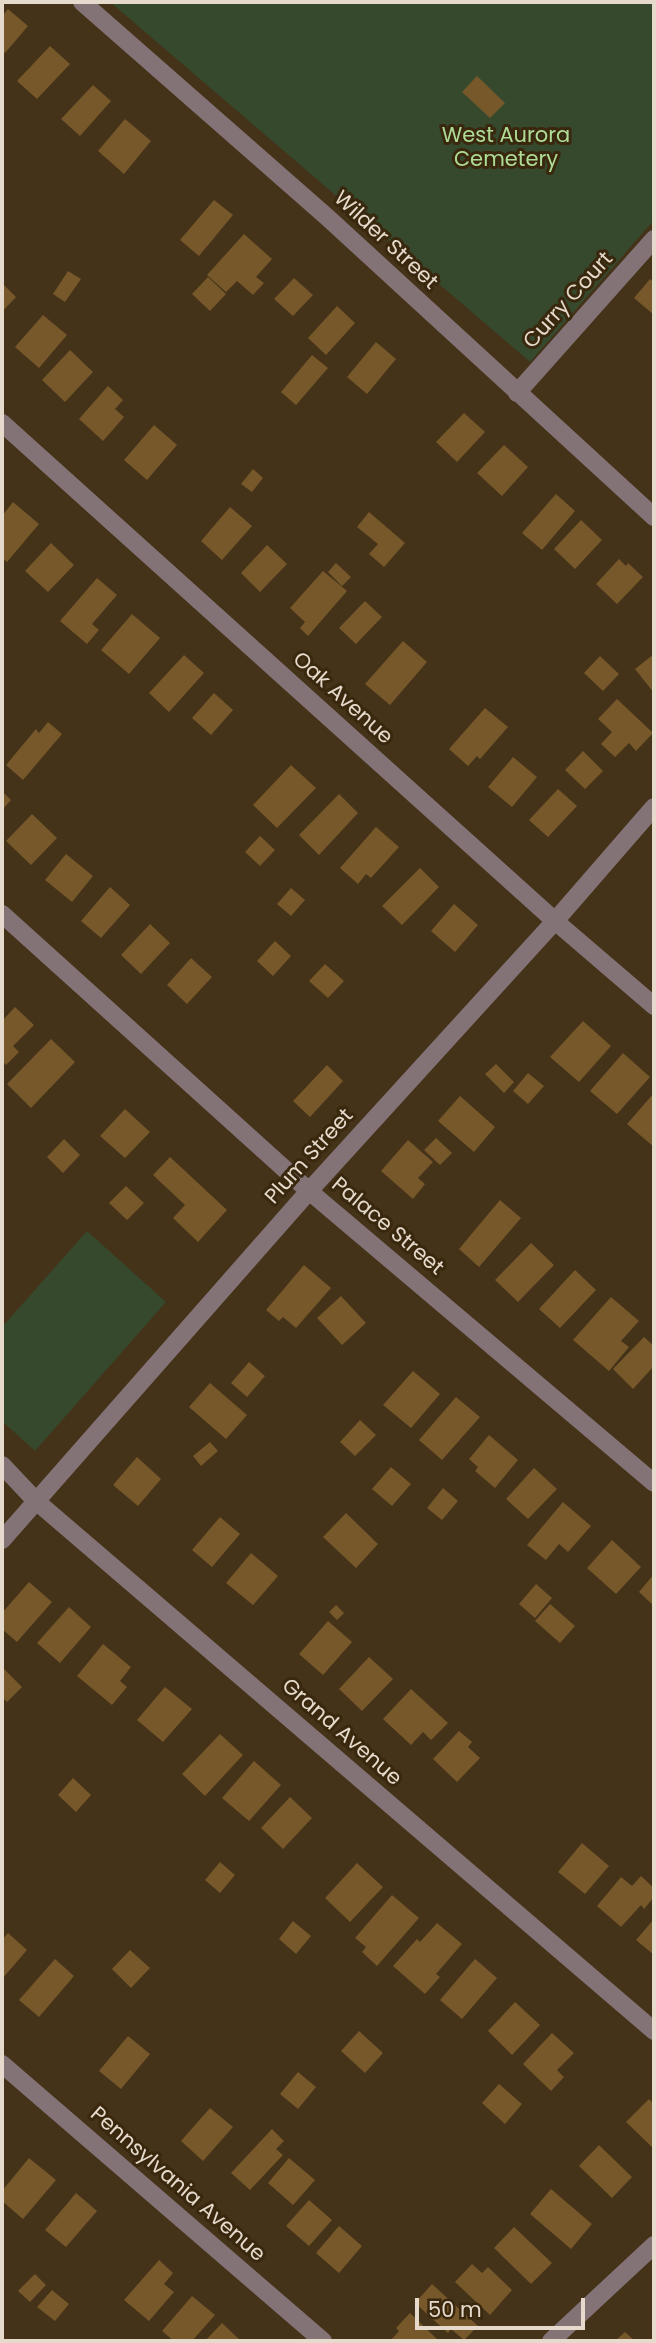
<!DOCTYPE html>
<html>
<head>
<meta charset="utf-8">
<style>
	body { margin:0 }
	#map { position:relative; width:656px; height:2343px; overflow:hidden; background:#443219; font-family:Poppins,sans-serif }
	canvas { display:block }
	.frame { position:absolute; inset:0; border:4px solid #e5dacb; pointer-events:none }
	.scale { position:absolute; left:415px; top:2298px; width:170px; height:32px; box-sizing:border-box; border:4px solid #e5dacb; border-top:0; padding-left:9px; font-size:21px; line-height:24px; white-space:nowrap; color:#e5dacb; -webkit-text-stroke:5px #39280e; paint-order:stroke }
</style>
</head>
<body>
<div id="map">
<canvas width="656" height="2343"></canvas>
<div class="frame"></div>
<div class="scale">50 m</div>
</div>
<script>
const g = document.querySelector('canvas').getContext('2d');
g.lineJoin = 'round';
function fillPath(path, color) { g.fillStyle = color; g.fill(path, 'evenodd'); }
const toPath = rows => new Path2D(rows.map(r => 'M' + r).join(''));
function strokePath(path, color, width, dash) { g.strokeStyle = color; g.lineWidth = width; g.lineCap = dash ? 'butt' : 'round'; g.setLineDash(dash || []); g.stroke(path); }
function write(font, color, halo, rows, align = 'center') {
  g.font = font + ' Poppins,sans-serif'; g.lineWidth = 6; g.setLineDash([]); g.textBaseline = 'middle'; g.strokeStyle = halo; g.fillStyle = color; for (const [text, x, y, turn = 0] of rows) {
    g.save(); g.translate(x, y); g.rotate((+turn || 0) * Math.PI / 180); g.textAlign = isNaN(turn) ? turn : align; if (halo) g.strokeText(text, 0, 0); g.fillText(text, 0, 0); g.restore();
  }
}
fillPath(toPath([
	[110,2,654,2,654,220,530,362],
	[87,1231,166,1302,35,1451,2,1421,2,1327]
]), '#36492c');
fillPath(toPath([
	[8,9,28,26,5,53,2,50,2,16],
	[50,46,70,64,37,99,17,81],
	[477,76,505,103,490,118,462,92],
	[93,85,111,101,80,136,61,119],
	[125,119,151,141,124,174,98,151],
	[214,200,233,215,199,256,180,240],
	[244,234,272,259,256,277,264,283,253,295,237,281,226,292,207,275],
	[68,271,81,279,65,302,53,294],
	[208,277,226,294,210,311,192,294],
	[294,278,313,295,293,316,274,299],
	[650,279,654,282,654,315,634,298],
	[2,283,16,297,2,312],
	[337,306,355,323,326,355,308,338],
	[43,315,67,335,39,368,15,347],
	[376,342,396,359,367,394,347,377],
	[70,350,93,372,65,402,42,380],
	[312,355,328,368,296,405,281,392],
	[108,386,123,400,115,409,124,417,103,441,79,419],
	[464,413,485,432,457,462,436,442],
	[154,425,177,445,147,480,124,460],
	[504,445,528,467,502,496,477,473],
	[253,469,263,478,252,492,241,484],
	[556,494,575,511,542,550,522,533],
	[13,502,39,524,7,562,2,558,2,516],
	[230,507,252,526,222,560,201,541],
	[369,512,405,543,384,567,369,554,378,544,357,527],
	[581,520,602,540,575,569,554,549],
	[51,543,74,565,48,592,25,571],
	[267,545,287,564,260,592,241,573],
	[619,559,626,566,628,563,643,577,617,604,596,584],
	[336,563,351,577,342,586,328,572],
	[323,571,347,591,308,636,300,628,305,622,290,608],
	[97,578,117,595,92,624,99,630,87,644,60,621],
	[365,601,382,617,356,644,339,628],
	[132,614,160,638,129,674,101,650],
	[403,641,427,662,390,705,365,684],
	[654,654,654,693,635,669],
	[184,655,204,673,169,712,149,693],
	[600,656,619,674,603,691,584,673],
	[214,693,233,710,211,735,192,718],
	[617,699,653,733,636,751,629,743,615,757,601,744,612,732,598,719],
	[485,708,508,727,480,759,477,756,468,766,449,749],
	[48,722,62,734,23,780,6,765,36,729,39,733],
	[583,751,603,771,585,789,565,770],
	[513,757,537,777,512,807,488,787],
	[291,765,316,788,277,828,253,805],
	[558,789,577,806,548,837,529,820],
	[2,791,11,800,2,810],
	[339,794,358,813,319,855,299,835],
	[32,814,57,838,31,865,6,841],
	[376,827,399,847,371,878,366,874,358,884,340,868],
	[260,836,275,850,260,866,245,852],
	[66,854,93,876,72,902,45,880],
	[420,868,439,887,402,925,382,906],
	[110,887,130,905,101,938,81,921],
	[291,888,305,900,291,916,277,904],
	[454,904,478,925,455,952,431,931],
	[150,924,170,943,141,974,121,955],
	[275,941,291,956,273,976,257,961],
	[191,958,212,977,187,1004,167,985],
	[325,964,344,981,328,998,309,981],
	[15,1007,34,1025,13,1046,19,1052,6,1065,2,1061,2,1021],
	[583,1021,611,1046,579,1082,550,1057],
	[51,1039,75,1062,31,1108,7,1084],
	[623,1053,650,1077,617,1114,590,1091],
	[496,1064,514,1082,504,1093,485,1074],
	[327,1065,343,1081,310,1117,293,1101],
	[528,1073,544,1086,528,1104,513,1091],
	[654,1093,654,1147,627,1124],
	[460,1096,495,1127,474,1152,438,1121],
	[125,1109,150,1132,125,1158,100,1136],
	[436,1138,452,1153,440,1165,424,1150],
	[64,1139,80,1155,63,1173,47,1157],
	[408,1140,433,1162,418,1178,425,1184,413,1199,381,1171],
	[170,1157,227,1210,198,1242,173,1218,185,1205,153,1175],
	[126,1186,144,1203,127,1220,109,1203],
	[500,1200,521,1218,479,1267,459,1249],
	[531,1243,554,1265,518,1302,495,1280],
	[304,1265,331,1288,296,1328,283,1317,279,1321,266,1310],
	[575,1270,596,1290,560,1328,539,1309],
	[341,1296,366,1323,342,1345,317,1318],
	[611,1297,639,1321,621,1341,629,1347,609,1371,573,1340],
	[644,1337,654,1346,654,1366,633,1389,613,1369],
	[249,1362,265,1376,247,1397,231,1383],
	[413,1371,440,1394,411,1428,383,1405],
	[210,1383,247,1415,226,1439,189,1407],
	[456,1397,480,1417,442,1460,419,1440],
	[360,1420,376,1435,355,1456,340,1442],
	[489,1435,518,1460,495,1488,475,1471,478,1467,469,1459],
	[210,1442,218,1451,201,1466,193,1456],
	[137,1457,161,1479,138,1506,113,1485],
	[391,1467,411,1484,392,1506,372,1489],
	[534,1468,557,1489,528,1519,506,1499],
	[443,1488,458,1501,442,1520,427,1508],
	[563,1502,591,1526,568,1552,559,1544,546,1560,527,1545],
	[346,1513,378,1544,356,1568,323,1537],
	[220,1517,240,1534,212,1567,192,1550],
	[612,1540,641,1567,616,1594,587,1568],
	[251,1553,278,1576,253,1605,226,1583],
	[654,1574,654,1606,639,1592],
	[29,1582,52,1602,17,1642,2,1629,2,1613],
	[536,1584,552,1598,535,1618,519,1604],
	[550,1604,575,1626,560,1643,535,1621],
	[336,1605,344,1613,337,1620,329,1612],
	[69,1607,91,1627,60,1663,37,1643],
	[328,1621,352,1642,323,1675,299,1654],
	[103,1644,131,1667,120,1681,127,1687,112,1705,77,1676],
	[369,1657,393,1679,362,1711,339,1689],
	[4,1669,22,1687,7,1702,2,1697,2,1671],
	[165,1687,192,1709,163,1742,137,1720],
	[411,1689,448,1723,431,1740,423,1732,411,1745,383,1719],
	[459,1731,472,1742,468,1747,480,1758,457,1782,433,1759],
	[220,1734,243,1755,205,1796,182,1774],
	[254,1761,281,1785,249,1821,222,1798],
	[73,1778,91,1795,76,1812,58,1795],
	[290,1797,312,1818,283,1849,261,1828],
	[582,1843,609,1866,585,1894,558,1872],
	[220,1862,235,1875,220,1893,205,1880],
	[357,1863,383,1887,350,1922,325,1898],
	[641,1876,654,1888,654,1897,644,1909,641,1905,621,1927,597,1906,621,1877,632,1886],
	[392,1895,419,1918,377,1966,362,1952,366,1947,355,1938],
	[654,1919,654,1955,636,1940],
	[293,1921,311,1936,296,1954,279,1939],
	[437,1923,462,1944,436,1974,440,1977,425,1994,393,1966,417,1939,420,1942],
	[8,1933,27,1950,2,1979,2,1940],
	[130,1950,150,1968,131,1988,112,1969],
	[55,1959,74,1976,39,2017,19,2000],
	[475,1959,497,1978,462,2019,440,2000],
	[515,2002,540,2025,512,2055,488,2031],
	[359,2031,383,2053,365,2073,341,2051],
	[552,2033,574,2053,557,2070,564,2077,551,2091,523,2064],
	[128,2036,150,2054,121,2089,99,2071],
	[298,2072,316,2087,298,2109,280,2094],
	[499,2084,522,2104,505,2124,482,2103],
	[649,2099,654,2104,654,2149,626,2122],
	[210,2108,233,2127,203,2161,181,2141],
	[272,2129,284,2141,276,2149,283,2155,250,2190,231,2173],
	[599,2145,632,2177,612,2198,579,2166],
	[29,2158,56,2180,23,2219,2,2201,2,2191],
	[289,2158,315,2180,293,2205,268,2183],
	[551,2189,592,2224,571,2249,530,2214],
	[76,2193,97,2211,66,2247,45,2230],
	[309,2200,332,2220,309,2246,286,2226],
	[339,2226,362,2246,339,2273,316,2253],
	[514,2227,552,2263,531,2284,494,2248],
	[159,2260,173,2273,164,2284,174,2292,149,2321,124,2300],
	[472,2264,482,2273,488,2267,512,2290,490,2315,455,2282],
	[35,2274,46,2285,30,2302,18,2291],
	[432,2284,478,2326,464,2340,451,2329,448,2333,415,2303],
	[52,2290,69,2304,55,2321,37,2307],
	[192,2296,215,2315,192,2341,174,2341,162,2331],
	[410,2313,439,2341,390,2341,399,2331,396,2328],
	[222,2323,241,2341,205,2341],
	[625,2332,635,2341,615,2341]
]), '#77582a');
strokePath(toPath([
	[82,2,327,217,654,517],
	[517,393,654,239],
	[2,423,555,921,654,1006],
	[2,914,309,1191,654,1483],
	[2,1465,36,1501,654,2031],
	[2,1540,309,1191,555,921,654,807],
	[2,2064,323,2341],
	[551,2341,654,2245]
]), '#847376', 18);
write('21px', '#aedc97', '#39280e', [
	["West Aurora",506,137],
	["Cemetery",506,161]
]);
write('21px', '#e5dacb', '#39280e', [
	["Wilder Street",385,241,43],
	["Curry Court",569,301,-48],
	["Oak Avenue",342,699,42],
	["Plum Street",310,1157,-48],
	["Palace Street",387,1227,40],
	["Grand Avenue",341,1733,41],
	["Pennsylvania Avenue",177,2185,41]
]);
</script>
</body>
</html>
